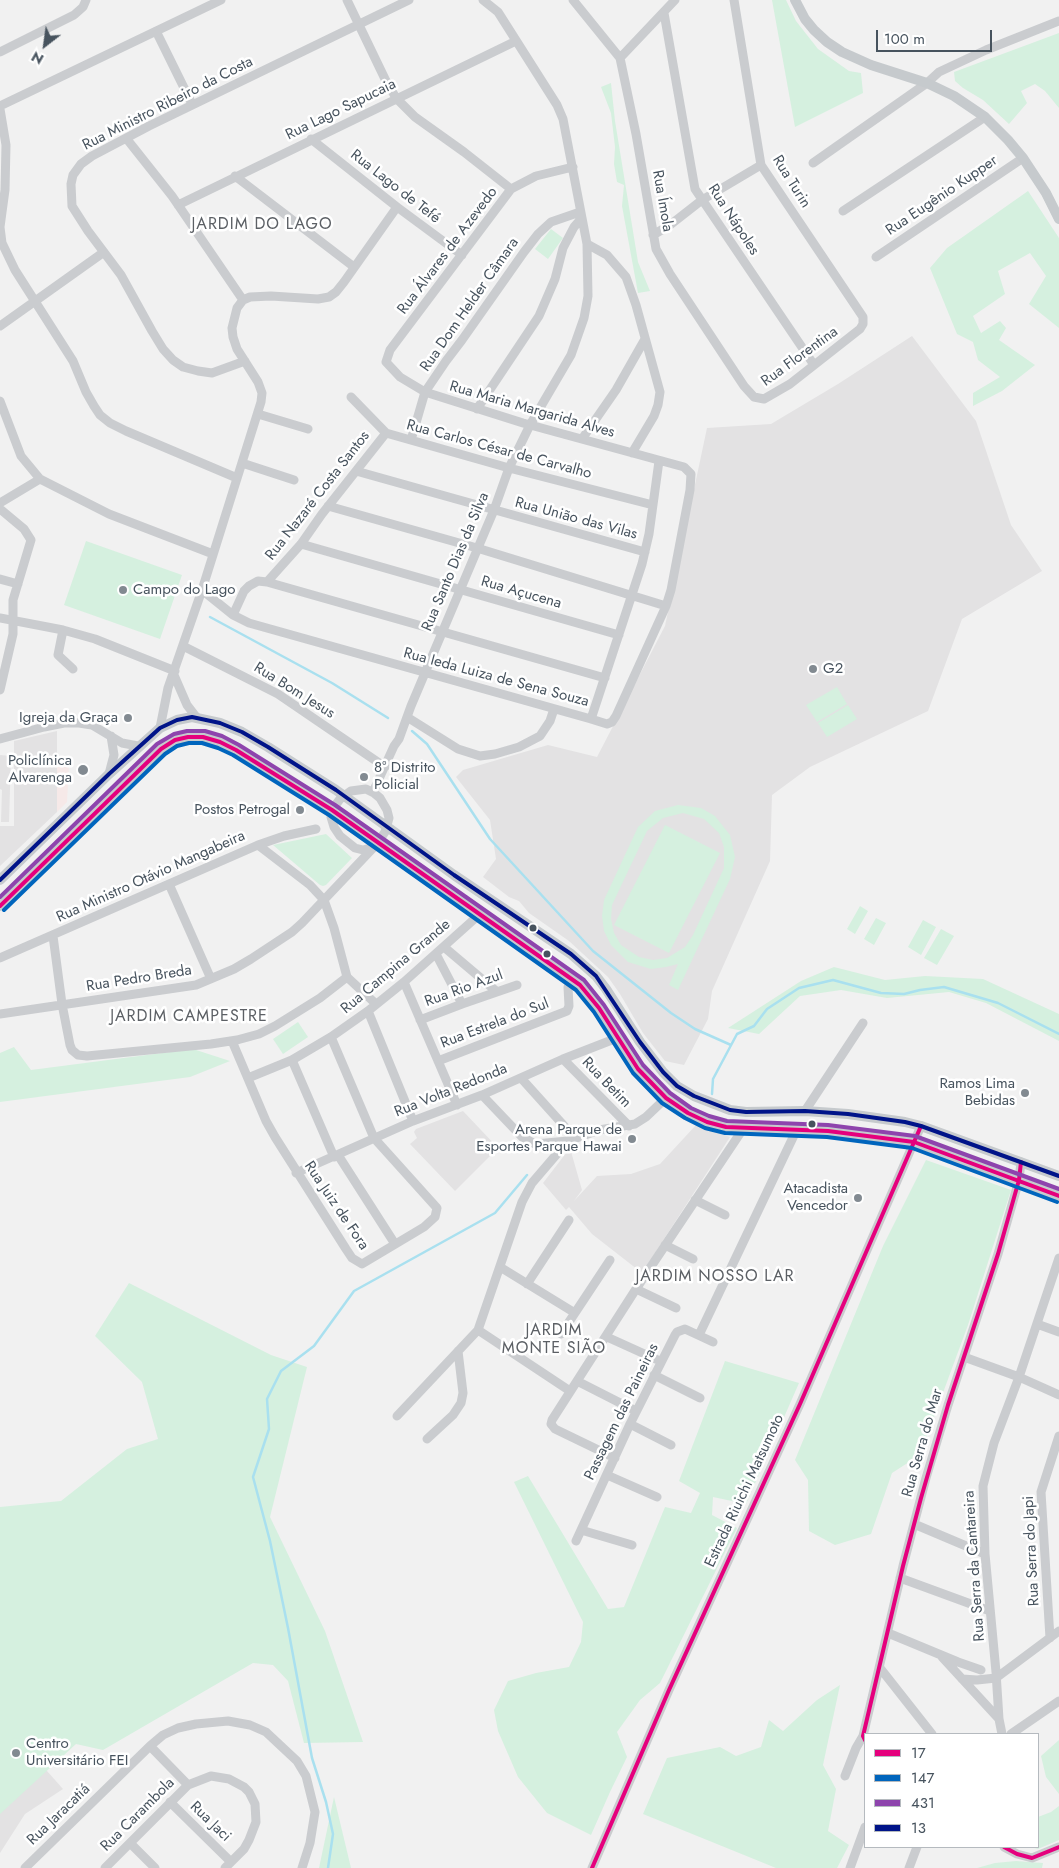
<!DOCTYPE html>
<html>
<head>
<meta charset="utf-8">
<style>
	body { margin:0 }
	#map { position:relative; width:1059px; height:1868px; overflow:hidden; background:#f1f1f1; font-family:Jost,sans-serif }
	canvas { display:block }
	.legend { position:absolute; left:864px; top:1733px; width:175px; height:115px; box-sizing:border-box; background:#fff; border:1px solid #b5babf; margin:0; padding:6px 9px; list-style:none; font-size:15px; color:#47535e }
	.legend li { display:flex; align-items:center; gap:10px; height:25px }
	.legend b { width:25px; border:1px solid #b5babf }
	.north { position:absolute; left:20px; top:20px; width:50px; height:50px; -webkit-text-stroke:4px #fff; paint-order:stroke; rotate:210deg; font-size:14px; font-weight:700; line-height:20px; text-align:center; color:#47535e }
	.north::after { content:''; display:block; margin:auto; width:18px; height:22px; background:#47535e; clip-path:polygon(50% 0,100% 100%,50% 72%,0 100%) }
	.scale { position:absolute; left:876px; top:30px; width:116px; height:22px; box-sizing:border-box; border:2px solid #47535e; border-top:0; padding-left:6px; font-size:15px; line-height:18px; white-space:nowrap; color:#47535e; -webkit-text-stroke:4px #fff; paint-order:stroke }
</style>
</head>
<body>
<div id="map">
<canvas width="1059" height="1868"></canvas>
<ul class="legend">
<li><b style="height:6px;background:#e5007d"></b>17</li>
<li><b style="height:6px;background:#0065bd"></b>147</li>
<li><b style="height:6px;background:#8e44ad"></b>431</li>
<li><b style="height:6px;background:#001489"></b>13</li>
</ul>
<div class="north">N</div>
<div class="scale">100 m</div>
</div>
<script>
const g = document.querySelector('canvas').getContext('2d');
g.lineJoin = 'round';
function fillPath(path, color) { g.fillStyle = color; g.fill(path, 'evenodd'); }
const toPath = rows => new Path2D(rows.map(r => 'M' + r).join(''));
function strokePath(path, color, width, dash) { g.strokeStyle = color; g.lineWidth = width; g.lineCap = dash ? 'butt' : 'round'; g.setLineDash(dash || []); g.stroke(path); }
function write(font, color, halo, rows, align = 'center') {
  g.font = font + ' Jost,sans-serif'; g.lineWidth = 5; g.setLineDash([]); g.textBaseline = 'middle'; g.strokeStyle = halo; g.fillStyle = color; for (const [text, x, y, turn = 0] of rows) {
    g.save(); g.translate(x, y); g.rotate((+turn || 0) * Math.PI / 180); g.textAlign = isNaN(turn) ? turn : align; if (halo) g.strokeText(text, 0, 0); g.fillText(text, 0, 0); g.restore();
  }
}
fillPath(toPath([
	[912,336,976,421,1011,525,1042,571,962,619,928,711,810,767,772,795,770,861,712,991,708,1019,684,1065,665,1061,643,1033,620,994,608,977,569,941,529,913,519,901,509,897,483,877,496,859,490,820,456,777,463,770,548,745,597,757,665,626,707,428,771,424,838,384],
	[57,731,57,812,0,866,0,826,14,826,14,741],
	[0,755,11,756,9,822,1,822,2,790,0,789],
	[463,1111,498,1148,455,1191,410,1144,417,1138,414,1132,416,1129],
	[696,1125,730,1137,642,1273,592,1234,569,1207,566,1210,543,1183,570,1148,582,1190,574,1201,597,1176,631,1174,660,1164],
	[0,1718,63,1789,25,1814,0,1853]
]), '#e3e2e3');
fillPath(toPath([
	[57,760,68,760,69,765,67,802,57,812]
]), '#f6e9e8');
fillPath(toPath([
	[772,0,786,0,796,21,818,49,849,71,861,73,863,93,795,127],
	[1059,33,1059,108,1045,91,1035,84,1021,91,1027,103,1009,124,983,100,963,88,955,81,954,72],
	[611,83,615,121,638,262,650,291,638,293,622,206,624,185,617,182,614,164,615,147,611,113,601,87],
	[1028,191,1059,238,1059,328,1029,304,1046,276,1030,253,998,271,1005,294,973,316,981,333,1000,321,1006,328,999,340,1035,365,1002,391,973,406,973,393,1000,377,978,360,973,342,957,334,930,268,947,248],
	[551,229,563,238,548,259,535,249],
	[86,541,182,575,160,639,64,605],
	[837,687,847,704,817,722,806,705],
	[848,705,857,719,827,737,818,723],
	[678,805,701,808,715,816,730,835,735,857,730,879,678,990,669,985,678,964,666,967,651,969,628,962,611,945,604,931,602,916,604,900,638,827,655,811],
	[683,813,704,819,719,833,724,847,724,868,693,935,685,947,667,958,653,960,639,957,621,945,614,933,611,919,612,905,647,831,663,818],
	[665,825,720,853,669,953,614,925],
	[326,834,352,858,326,885,323,886,320,885,273,845],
	[860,906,868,911,855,934,847,929],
	[876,918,886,923,874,945,864,939],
	[923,920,936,927,921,955,908,947],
	[941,929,954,936,937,965,924,958],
	[834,967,885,980,925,976,983,979,1059,1014,1059,1041,986,1003,949,992,887,998,841,990,800,996,759,1034,728,1028,801,981],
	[298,1022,308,1037,283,1054,273,1039],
	[14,1047,31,1070,193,1049,230,1061,190,1077,0,1102,0,1053],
	[926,1160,1011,1190,968,1325,920,1455,892,1473,871,1534,835,1545,809,1531,808,1480,795,1460,883,1246],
	[129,1283,271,1355,307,1367,270,1517,325,1631,363,1742,304,1743,288,1681,273,1665,253,1663,103,1750,76,1744,0,1814,0,1507,61,1501,127,1449,158,1439,142,1382,95,1336],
	[725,1361,799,1383,746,1504,713,1497,712,1515,737,1528,660,1683,640,1700,617,1732,627,1757,610,1792,591,1835,547,1813,518,1777,498,1731,494,1710,508,1681,536,1673,569,1667,581,1642,583,1622,514,1482,528,1476,608,1609,624,1607,665,1507,691,1513,700,1493,679,1481],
	[840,1685,823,1765,836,1789,828,1831,849,1845,837,1868,776,1868,643,1814,667,1758,720,1747,736,1756,761,1747,769,1720,783,1731,817,1700],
	[1059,1740,1059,1794,1046,1777,1041,1756],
	[334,1797,351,1868,319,1868],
	[1059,1803,1059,1840,1038,1849,1031,1847,1038,1847,1038,1817,1051,1812,1059,1806],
	[1016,1861,1043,1863,1042,1868,977,1868,995,1863]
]), '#d5f0df');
strokePath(toPath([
	[210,617,332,683,388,718],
	[412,731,427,744,490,839,593,951,671,1013,695,1029,731,1045],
	[712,1094,713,1079,737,1034,754,1026,767,1009,799,988,833,980,881,993,904,994,920,990,944,987,998,1003,1059,1034],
	[328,1868,333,1834,326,1802,312,1758,288,1628,270,1541,253,1477,269,1429,267,1399,281,1371,314,1346,354,1291,495,1213,527,1175]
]), '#a9e0ef', 2.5);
strokePath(toPath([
	[347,0,385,79,396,98,415,117,464,152,511,189],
	[573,0,620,58,636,134,656,249,670,274,744,386,754,397,764,399,790,384,860,329,863,324,863,317,761,165,734,0],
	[664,13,695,189,814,365],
	[156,31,192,104],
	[0,52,74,15,83,7,86,0],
	[620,58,675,0],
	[0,106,221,0],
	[0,109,6,145,5,190,0,227,2,243,15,270,73,361,86,392,94,406,100,415,110,423,126,431,237,478],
	[126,138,172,196,243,300],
	[311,139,397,207,462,255],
	[813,163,927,83,939,72,986,50,1059,21],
	[573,167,536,176,511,189,390,350,386,362,400,377,425,392,523,423,684,467,691,474,690,490,671,590,666,606,616,716,612,722,607,724,591,719],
	[235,176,354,267],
	[178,205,516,41],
	[843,211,985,117],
	[653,235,670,225,702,200,761,165],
	[587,244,607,255,626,277,636,305,660,392,658,405,654,416,632,453],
	[876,257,1023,158],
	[0,326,104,252],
	[245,361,212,373,198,371,183,367,173,360,163,349,152,331,121,275,88,231,72,206,71,184,73,175,81,164,92,156,149,126,409,0],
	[351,397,386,433,509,468,653,505],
	[0,401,21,456,40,479,109,514,213,554],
	[477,409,539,316,555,279,563,248,574,227,581,219],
	[258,414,308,429],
	[582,439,616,390,645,339],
	[411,440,425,392,446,361,462,340,524,252,538,234,551,222,580,212],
	[242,463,294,480],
	[356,471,645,552],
	[0,503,40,479],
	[328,506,477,548,666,606],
	[0,509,24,529,31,540,13,600,13,634,0,690],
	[301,544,619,635],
	[0,579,18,584],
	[267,582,605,678],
	[202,590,233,615,249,623,591,719,642,564,649,534,659,461],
	[233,615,244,591,249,586,258,581,267,582,301,544,322,514,386,433],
	[0,618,63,630,95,639,175,671],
	[63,630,58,655,73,669],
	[183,646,278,694,385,767],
	[174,675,187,705,197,718],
	[407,717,458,749,480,756,495,754,519,747,540,736,550,721,554,709],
	[160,728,168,688,202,590,261,402,262,393,258,382,237,349,233,337,232,328,237,308,243,300,250,297,271,296,318,299,329,297,336,292,344,282,397,207],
	[0,739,44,727,64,723,79,723,92,725,122,743,138,746],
	[109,774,114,755,111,736],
	[373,792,394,746,399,739,411,706,494,510,509,468,530,425,571,355,584,318,588,296,587,244,563,119,557,105,498,12,483,0],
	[169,884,211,979],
	[53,936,62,1004,70,1045,72,1050,78,1055,87,1056,211,1044,237,1040,259,1034,275,1026,320,998,347,977,334,928,324,900,310,885,258,845],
	[444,947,496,991],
	[436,954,462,1004],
	[0,958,258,845,284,836,316,829],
	[347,977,376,1004],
	[404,982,457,1105],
	[368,1011,413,1121],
	[0,1014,196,985,234,969,251,959,292,932,302,923,376,845,385,832,389,818,387,810,380,798,374,793,366,789,351,791,340,799,332,810,331,817,334,827,340,836,355,848,363,850,374,847],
	[420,1020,462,1004,517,985],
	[232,1041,266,1121,275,1137,346,1249,352,1258,362,1264,424,1227,435,1217,437,1208,374,1138,331,1037],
	[563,1059,629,1126],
	[292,1060,334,1157],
	[438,1061,567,1011,569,1006,568,987],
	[248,1078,292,1060,331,1037,368,1011,404,982,480,914],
	[521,1078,575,1138],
	[482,1095,522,1137,535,1144,568,1141,599,1130,635,1124,646,1117,666,1098],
	[805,1111,863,1023],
	[338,1155,395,1244],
	[296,1173,413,1121,482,1095,563,1059,617,1038],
	[695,1200,725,1215],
	[665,1245,693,1259],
	[500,1267,575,1313],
	[527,1284,569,1220],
	[636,1289,676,1308],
	[1037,1324,1059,1332],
	[478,1330,570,1391],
	[561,1334,610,1260],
	[699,1335,797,1129],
	[607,1337,660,1361],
	[964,1357,1019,1377,1059,1395],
	[654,1375,700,1398],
	[577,1381,636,1411],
	[397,1416,478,1330,522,1202,532,1183,568,1141],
	[630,1424,671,1445],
	[427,1439,453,1415,461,1403,463,1393,458,1351],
	[615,1458,555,1429,551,1424,552,1420,636,1289,743,1129],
	[607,1475,657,1497],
	[914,1524,985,1554],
	[581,1530,632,1545],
	[576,1541,630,1424,675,1335,677,1332,685,1329,713,1342],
	[900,1578,990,1611],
	[888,1633,958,1662,981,1670],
	[1050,1638,1041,1492,1059,1436],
	[942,1657,999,1719],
	[880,1668,932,1734],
	[962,1679,977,1680,996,1678,1059,1631],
	[1002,1734,999,1719,996,1672,985,1554,983,1486,994,1443,1019,1377,1059,1258],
	[1011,1734,1059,1701],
	[150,1746,188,1785],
	[845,1776,856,1748,863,1736,903,1566,926,1478,948,1405,998,1254,1019,1180,1021,1162],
	[170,1802,231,1862],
	[130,1843,155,1868],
	[1004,1847,1017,1854,1032,1858,1059,1847],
	[25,1868,150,1746,163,1735,178,1728,196,1724,228,1721,250,1725,266,1732,297,1761,306,1776,315,1812,310,1843,302,1868],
	[105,1868,188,1785,211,1776,229,1779,244,1787,249,1792,255,1804,256,1822,249,1840,244,1849,225,1868],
	[592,1868,669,1690,800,1404,921,1126],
	[850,1868,865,1827],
	[909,1868,917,1847]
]), '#cacccf', 9);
strokePath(toPath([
	[795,0,805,19,814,30,827,42,842,52,871,65,927,83,954,96,985,117,1008,140,1023,158,1046,193,1059,219],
	[0,880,109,774,160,728,177,720,192,717,220,723,242,732,268,747,336,790,454,875,571,954,596,976,606,989,640,1042,663,1072,677,1086,694,1096,730,1110,746,1112,805,1111,848,1114,905,1122,921,1126,1059,1176],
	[0,906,161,749,175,740,188,737,203,737,220,742,236,750,332,810,580,985,599,1008,638,1069,652,1085,666,1098,688,1113,707,1122,726,1127,828,1131,914,1142,1059,1196]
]), '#c6cacd', 10);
strokePath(toPath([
	[0,906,161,749,175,740,188,737,203,737,220,742,236,750,332,810,580,985,599,1008,638,1069,666,1098,688,1113,707,1122,726,1127,828,1131,914,1142,1059,1196],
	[865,1740,863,1736,903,1566,921,1498,948,1405,998,1254,1019,1180,1021,1162],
	[1004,1847,1017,1854,1032,1858,1059,1847],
	[592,1868,669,1690,800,1404,921,1126]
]), '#e5007d', 4);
strokePath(toPath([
	[4,910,165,754,177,746,189,743,202,743,218,748,233,755,329,815,576,990,594,1012,633,1073,662,1103,685,1118,705,1128,725,1133,827,1137,912,1148,1057,1202]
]), '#0065bd', 4);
strokePath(toPath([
	[0,897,157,744,174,734,187,731,205,731,222,736,239,745,335,805,584,980,604,1005,643,1065,670,1093,691,1108,709,1116,727,1121,828,1125,915,1136,1059,1189]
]), '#8e44ad', 4);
strokePath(toPath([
	[0,880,109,774,160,728,177,720,192,717,220,723,242,732,268,747,336,790,454,875,571,954,596,976,640,1042,663,1072,677,1086,694,1096,730,1110,746,1112,805,1111,848,1114,905,1122,921,1126,1059,1176]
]), '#001489', 4);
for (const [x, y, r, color] of [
	[123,590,5,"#828a91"],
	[813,669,5,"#828a91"],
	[128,718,5,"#828a91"],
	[83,770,6,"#828a91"],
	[364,777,5,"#828a91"],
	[300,810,5,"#828a91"],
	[533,928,4.5,"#47535e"],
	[547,954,4.5,"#47535e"],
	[1025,1093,5,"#828a91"],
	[812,1124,4.5,"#47535e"],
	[632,1139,5,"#828a91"],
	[858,1198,5,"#828a91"],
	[16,1753,5,"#828a91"]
]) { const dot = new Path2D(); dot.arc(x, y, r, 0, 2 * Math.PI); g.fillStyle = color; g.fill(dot); strokePath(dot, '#fff', 2); }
write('15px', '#47535e', '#fff', [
	["Rua Ministro Ribeiro da Costa",168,104,-27],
	["Rua Lago Sapucaia",341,110,-26],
	["Rua Turin",791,182,58],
	["Rua Lago de Tefé",395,187,38],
	["Rua Eugênio Kupper",942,196,-34],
	["Rua Ímola",662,201,80],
	["Rua Nápoles",733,220,57],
	["Rua Álvares de Azevedo",448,251,-53],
	["Rua Dom Helder Câmara",470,305,-55],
	["Rua Florentina",800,357,-36],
	["Rua Maria Margarida Alves",532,410,16],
	["Rua Carlos César de Carvalho",499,450,15],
	["Rua Nazaré Costa Santos",318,496,-52],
	["Rua União das Vilas",576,519,15],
	["Rua Santo Dias da Silva",456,562,-67],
	["Rua Açucena",521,593,16],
	["Rua Ieda Luiza de Sena Souza",496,678,15],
	["Rua Bom Jesus",294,691,32],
	["Rua Ministro Otávio Mangabeira",151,877,-24],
	["Rua Campina Grande",396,967,-40],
	["Rua Pedro Breda",139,979,-9],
	["Rua Rio Azul",464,989,-20],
	["Rua Estrela do Sul",495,1024,-21],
	["Rua Betim",606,1083,46],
	["Rua Volta Redonda",451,1091,-22],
	["Rua Juiz de Fora",336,1206,56],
	["Passagem das Paineiras",622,1412,-64],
	["Rua Serra do Mar",923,1443,-74],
	["Estrada Riuichi Matsumoto",745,1491,-65],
	["Rua Serra do Japi",1032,1551,-93],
	["Rua Serra da Cantareira",975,1566,-94],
	["Rua Jaracatiá",59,1815,-44],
	["Rua Carambola",138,1815,-45],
	["Rua Jaci",210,1822,44]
]);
write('15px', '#47535e', '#fff', [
	["Campo do Lago",133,590,"left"],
	["G2",823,669,"left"],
	["Igreja da Graça",118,718],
	["Policlínica",72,761],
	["Alvarenga",72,778],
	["8º Distrito",374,768,"left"],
	["Policial",374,785,"left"],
	["Postos Petrogal",290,810],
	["Ramos Lima",1015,1084],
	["Bebidas",1015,1101],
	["Arena Parque de",622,1130],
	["Esportes Parque Hawai",622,1147],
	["Atacadista",848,1189],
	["Vencedor",848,1206],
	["Centro",26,1744,"left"],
	["Universitário FEI",26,1761,"left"]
], 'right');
g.letterSpacing = '1px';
write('16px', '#5c6065', '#fff', [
	["JARDIM DO LAGO",262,225],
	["JARDIM CAMPESTRE",189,1017],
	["JARDIM NOSSO LAR",715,1277],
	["JARDIM",554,1331],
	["MONTE SIÃO",554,1349]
]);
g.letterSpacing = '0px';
</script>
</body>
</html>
